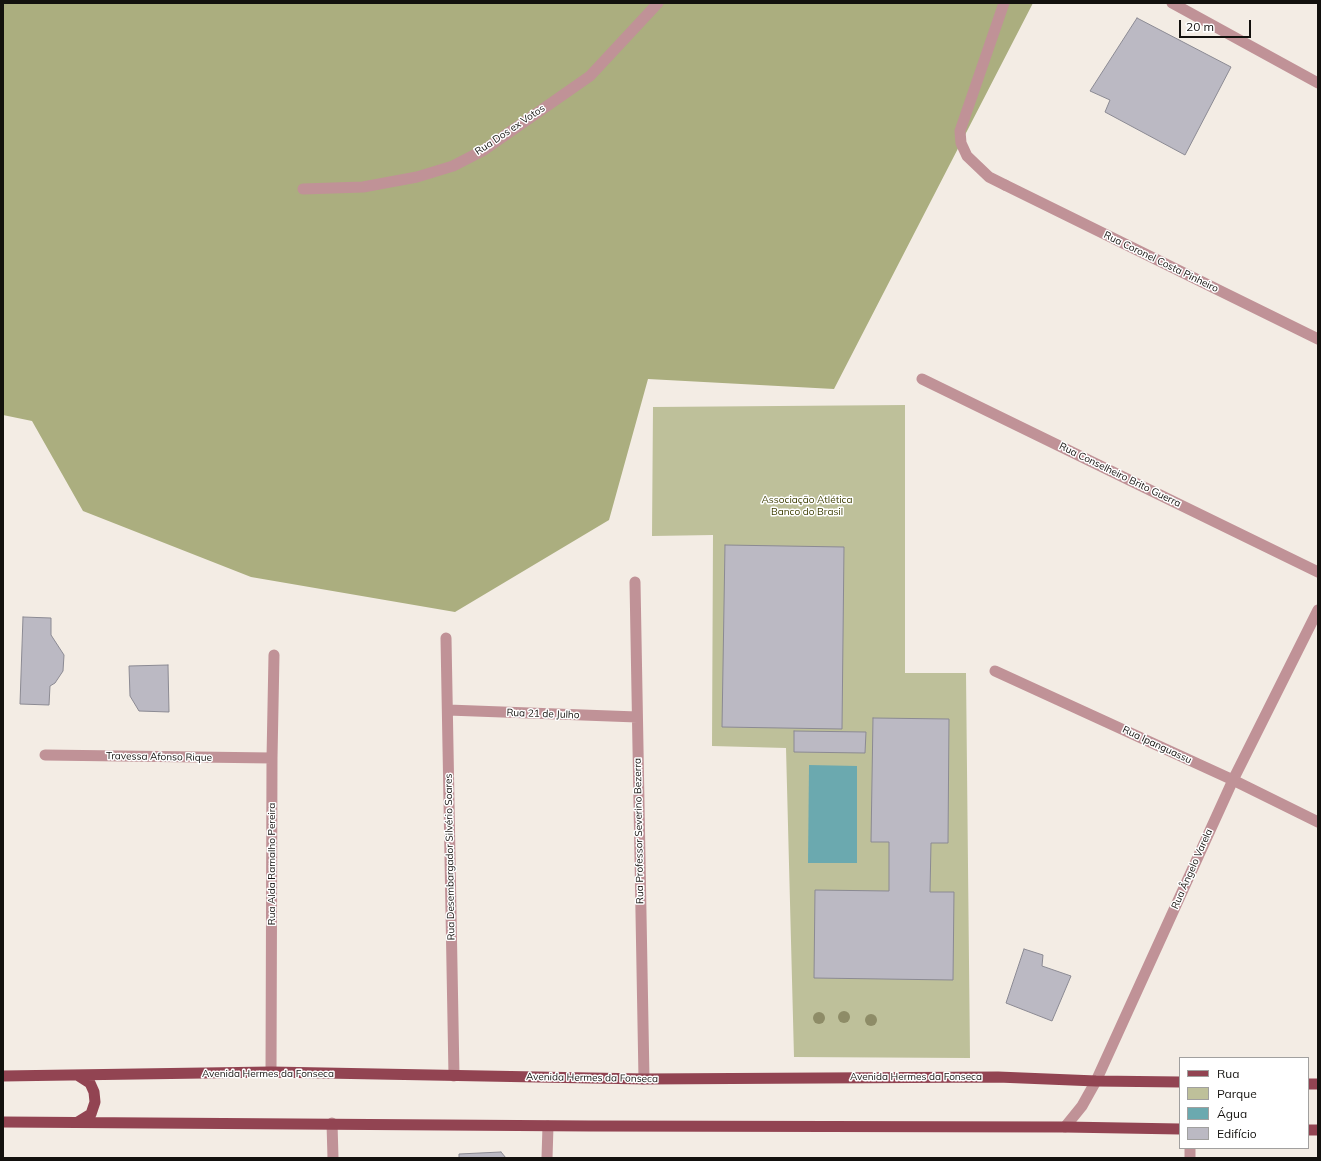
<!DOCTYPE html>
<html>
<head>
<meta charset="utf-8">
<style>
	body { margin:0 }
	#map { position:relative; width:1321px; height:1161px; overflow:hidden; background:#f3ece4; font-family:Mulish,sans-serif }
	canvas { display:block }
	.frame { position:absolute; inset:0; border:4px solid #13110e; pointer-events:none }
	.legend { position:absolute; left:1179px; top:1057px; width:130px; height:92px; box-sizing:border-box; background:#fff; border:1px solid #a1a09f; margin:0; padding:5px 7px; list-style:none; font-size:12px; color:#13110e }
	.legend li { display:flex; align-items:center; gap:8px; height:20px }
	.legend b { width:20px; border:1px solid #a1a09f }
	.scale { position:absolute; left:1179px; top:20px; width:72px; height:18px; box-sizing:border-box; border:2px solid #13110e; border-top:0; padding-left:5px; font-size:12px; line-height:14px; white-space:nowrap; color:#13110e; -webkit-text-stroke:3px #fff; paint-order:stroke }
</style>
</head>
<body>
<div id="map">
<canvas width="1321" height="1161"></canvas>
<div class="frame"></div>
<ul class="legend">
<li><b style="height:5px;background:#924452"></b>Rua</li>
<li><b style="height:11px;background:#bec09a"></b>Parque</li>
<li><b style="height:11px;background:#6ba9af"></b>Água</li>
<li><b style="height:11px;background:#bbb9c3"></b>Edifício</li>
</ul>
<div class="scale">20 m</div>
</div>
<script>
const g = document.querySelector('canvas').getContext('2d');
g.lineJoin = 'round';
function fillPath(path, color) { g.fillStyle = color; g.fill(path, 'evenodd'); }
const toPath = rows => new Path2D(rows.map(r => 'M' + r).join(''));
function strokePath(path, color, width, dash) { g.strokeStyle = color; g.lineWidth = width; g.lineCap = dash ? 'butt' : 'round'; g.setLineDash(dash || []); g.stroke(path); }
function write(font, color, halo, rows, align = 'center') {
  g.font = font + ' Mulish,sans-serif'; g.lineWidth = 3; g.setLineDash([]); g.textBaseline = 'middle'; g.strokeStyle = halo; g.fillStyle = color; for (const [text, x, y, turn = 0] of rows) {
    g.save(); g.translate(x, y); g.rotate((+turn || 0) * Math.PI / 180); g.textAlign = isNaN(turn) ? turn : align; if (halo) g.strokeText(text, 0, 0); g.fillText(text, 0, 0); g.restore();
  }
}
fillPath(toPath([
	[905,405,905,673,966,673,970,1058,794,1057,786,748,712,746,713,535,652,536,653,407]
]), '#bec09a');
fillPath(toPath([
	[3,3,1033,3,834,389,648,379,609,520,455,612,251,577,83,511,32,421,3,415]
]), '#abae7f');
fillPath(toPath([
	[809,765,857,766,857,863,808,863]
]), '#6ba9af');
const building = toPath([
	[1137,18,1231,67,1185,155,1105,112,1110,100,1090,91,1137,18],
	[725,545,844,547,842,729,722,727,725,545],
	[23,617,51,618,51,635,64,655,63,671,55,683,50,686,49,705,20,704,23,617],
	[168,665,169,712,139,711,130,696,129,666,168,665],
	[873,718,949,719,948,843,931,843,930,892,954,892,953,980,814,978,815,890,889,891,889,842,871,842,873,718],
	[794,731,866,732,865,753,794,752,794,731],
	[1024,949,1043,955,1042,966,1071,976,1052,1021,1006,1003,1024,949],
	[501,1152,506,1158,459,1158,459,1154,501,1152]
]);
fillPath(building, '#bbb9c3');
strokePath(building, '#8b8a93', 1);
strokePath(toPath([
	[1004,3,960,131,961,143,967,156,989,177,1005,185],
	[303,189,363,187,417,177,453,166,484,150,590,76,658,3],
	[332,1123,333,1158]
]), '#c09297', 11);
strokePath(toPath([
	[1172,3,1318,83],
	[1005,185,1318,339],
	[922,379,1318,572],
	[635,582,644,1079],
	[446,638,454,1076],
	[995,671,1233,780,1318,822],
	[448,710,637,717],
	[45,755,272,758],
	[271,1072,272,758,274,655],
	[1065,1127,1082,1106,1096,1081,1233,780,1318,610],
	[1190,1148,1190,1158]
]), '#c09297', 11);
strokePath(toPath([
	[547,1158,548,1126]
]), '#c09297', 11);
strokePath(toPath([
	[3,1076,271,1072,644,1079,998,1077,1096,1081,1180,1082],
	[1308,1084,1318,1084],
	[3,1122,590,1126,1065,1127,1180,1129],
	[78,1122,91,1114,95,1102,94,1092,90,1083,79,1076],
	[1308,1130,1318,1130]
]), '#924452', 11);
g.fillStyle = '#8e8c67';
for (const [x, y] of [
	[844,1017],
	[819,1018],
	[871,1020]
]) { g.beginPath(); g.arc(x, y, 6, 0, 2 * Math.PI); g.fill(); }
write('10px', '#13110e', '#fff', [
	["Rua Dos ex Votos",510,130,-34],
	["Rua Coronel Costa Pinheiro",1161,262,26],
	["Rua Conselheiro Brito Guerra",1120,475,26],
	["Rua 21 de Julho",543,714,2],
	["Rua Ipanguassu",1157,745,25],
	["Travessa Afonso Rique",159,757,1],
	["Rua Professor Severino Bezerra",639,831,-91],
	["Rua Desembargador Silvério Soares",450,857,-91],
	["Rua Alda Ramalho Pereira",272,864,-90],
	["Rua Ângelo Varela",1192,869,-66],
	["Avenida Hermes da Fonseca",268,1074],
	["Avenida Hermes da Fonseca",916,1077],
	["Avenida Hermes da Fonseca",592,1078,1]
]);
write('10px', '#3c3d01', '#fff', [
	["Associação Atlética",807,500],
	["Banco do Brasil",807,512]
]);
</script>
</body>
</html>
